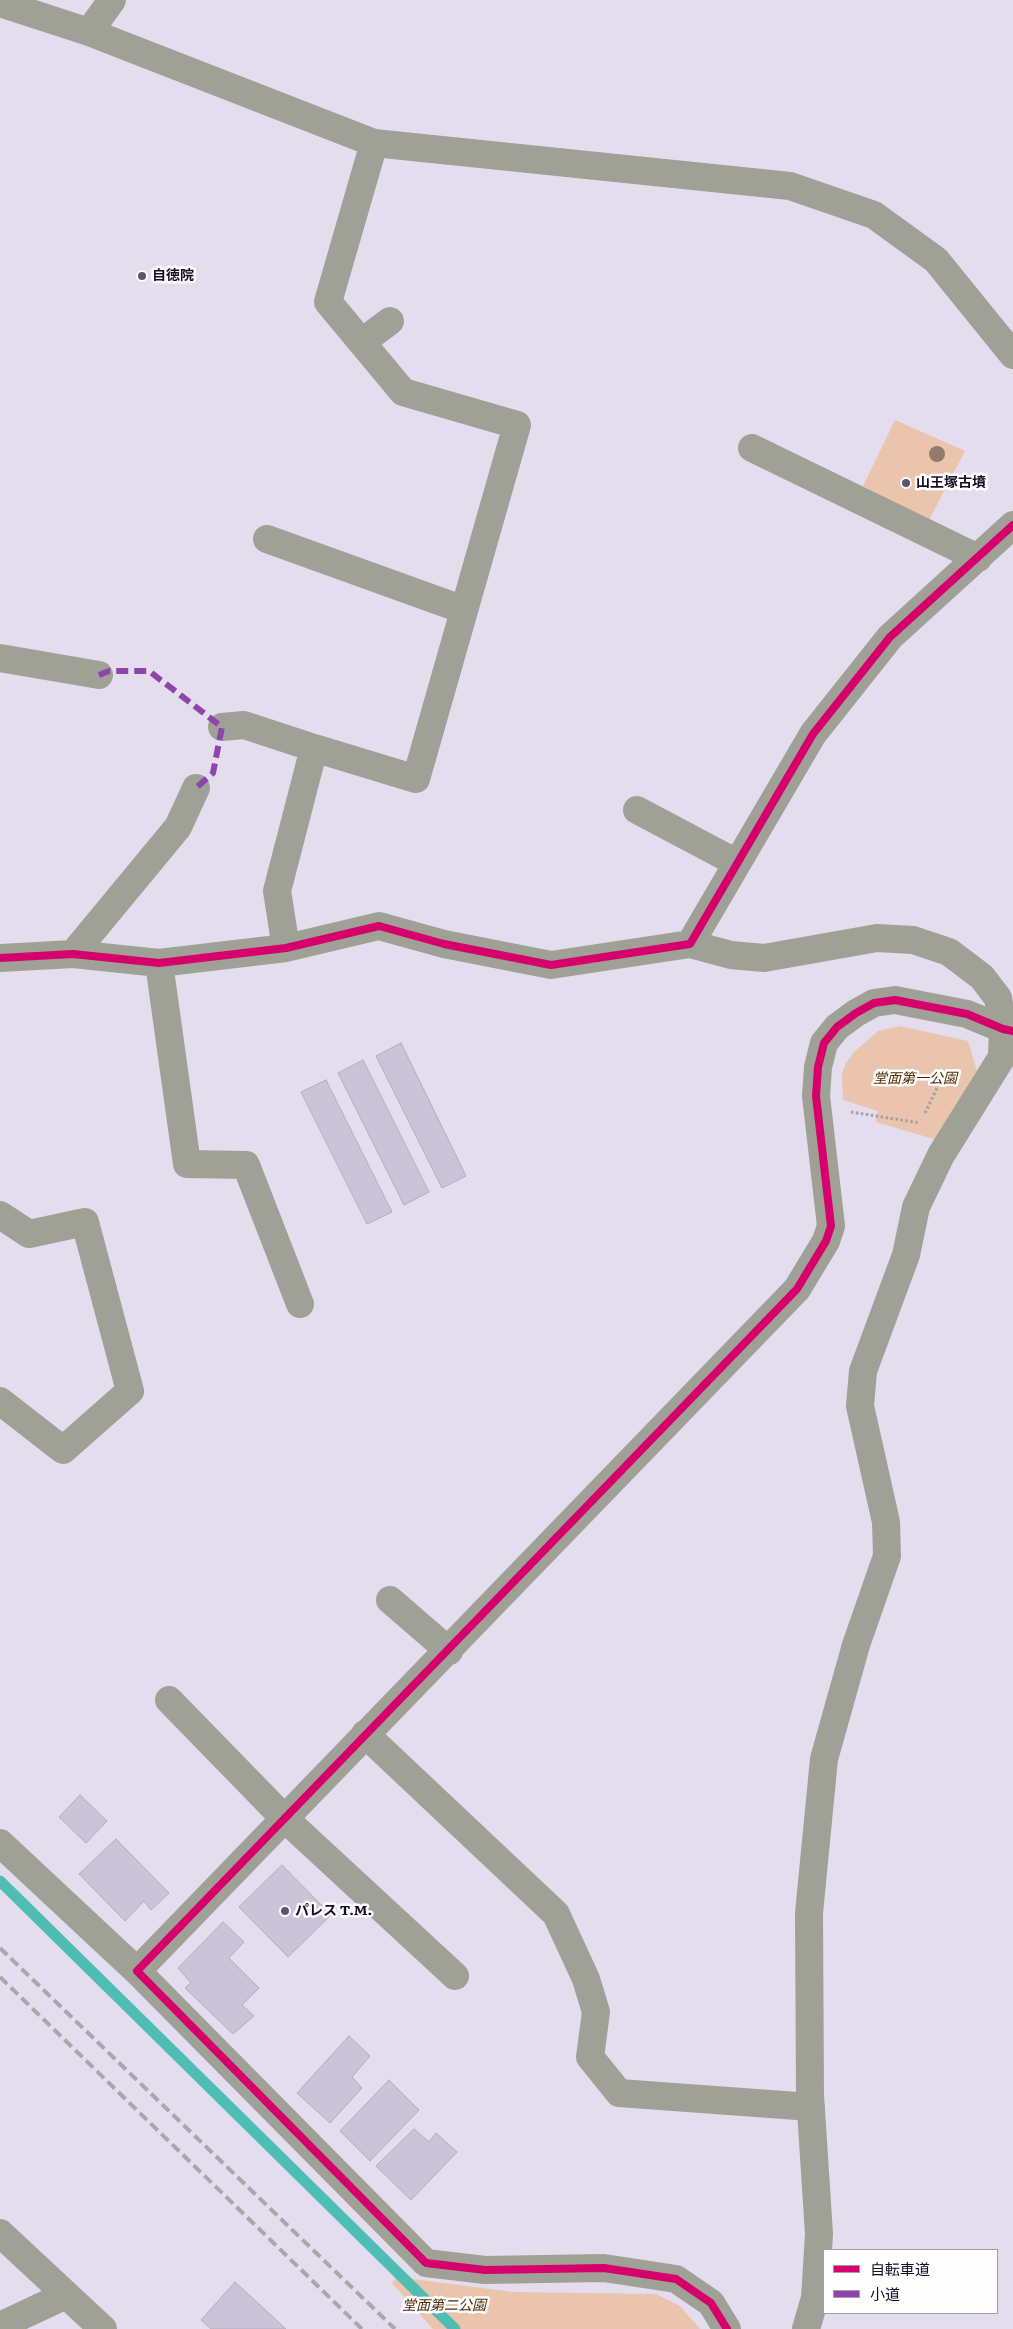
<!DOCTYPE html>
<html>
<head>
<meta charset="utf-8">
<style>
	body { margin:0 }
	#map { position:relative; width:1013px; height:2329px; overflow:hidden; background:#e3ddee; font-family:Literata,"Noto Sans JP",serif }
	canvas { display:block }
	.legend { position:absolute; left:823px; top:2249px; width:175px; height:65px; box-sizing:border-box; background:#fefefe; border:1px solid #a29da8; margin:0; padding:6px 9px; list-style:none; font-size:15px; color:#170c26 }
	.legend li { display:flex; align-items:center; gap:10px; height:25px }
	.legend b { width:25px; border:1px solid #a29da8 }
</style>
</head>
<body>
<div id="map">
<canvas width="1013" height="2329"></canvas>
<ul class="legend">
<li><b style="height:6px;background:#d6006c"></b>自転車道</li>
<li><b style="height:6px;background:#8e44ad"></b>小道</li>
</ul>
</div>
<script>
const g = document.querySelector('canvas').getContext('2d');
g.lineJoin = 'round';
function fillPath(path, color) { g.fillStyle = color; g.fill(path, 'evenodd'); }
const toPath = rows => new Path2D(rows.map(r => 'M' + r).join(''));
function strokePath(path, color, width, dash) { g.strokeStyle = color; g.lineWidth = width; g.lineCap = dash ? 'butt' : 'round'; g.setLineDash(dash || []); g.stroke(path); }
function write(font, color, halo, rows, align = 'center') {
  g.font = font + ' Literata,"Noto Sans JP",serif'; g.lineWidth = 5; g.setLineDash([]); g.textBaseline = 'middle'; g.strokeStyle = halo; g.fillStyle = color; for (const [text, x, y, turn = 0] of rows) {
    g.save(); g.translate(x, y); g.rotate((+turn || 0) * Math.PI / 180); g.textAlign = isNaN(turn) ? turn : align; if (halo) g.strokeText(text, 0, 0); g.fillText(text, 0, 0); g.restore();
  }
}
fillPath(toPath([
	[895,420,965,451,928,522,863,486],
	[900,1026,968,1041,977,1071,937,1140,876,1122,878,1111,843,1100,842,1074,846,1063,854,1052,878,1031],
	[397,2277,513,2292,656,2294,680,2306,700,2329,433,2329,392,2283]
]), '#ebc4ad');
strokePath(toPath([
	[0,1881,455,2329]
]), '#4ebdb4', 11);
const building = toPath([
	[401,1043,466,1176,442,1188,376,1056,401,1043],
	[363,1060,429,1192,404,1205,338,1073,363,1060],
	[326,1080,392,1212,367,1224,301,1092,326,1080],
	[80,1795,107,1821,86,1843,59,1817,80,1795],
	[116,1839,169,1893,151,1910,144,1901,125,1921,79,1874,116,1839],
	[282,1865,331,1915,288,1957,239,1907,282,1865],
	[223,1922,244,1942,229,1958,259,1988,242,2005,254,2016,233,2034,185,1988,191,1983,178,1968,223,1922],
	[349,2036,370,2056,352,2077,362,2088,330,2123,297,2093,349,2036],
	[389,2080,419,2110,370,2161,340,2131,389,2080],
	[414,2129,429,2142,436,2133,457,2152,411,2200,376,2166,414,2129],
	[235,2282,286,2329,211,2329,201,2320,235,2282]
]);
fillPath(building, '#cbc3d8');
strokePath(building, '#b3abc0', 1);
strokePath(toPath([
	[851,1112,920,1123],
	[925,1113,939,1084,948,1077]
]), '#a3a2a3', 3, [2.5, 2.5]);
strokePath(toPath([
	[0,3,89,32,374,143,790,186,874,215,936,260,1013,355],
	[89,32,112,0],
	[362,342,390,321],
	[752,448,978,558],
	[267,539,464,610],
	[0,658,99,675],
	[222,727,244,725,314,748],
	[637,810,737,863],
	[690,944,731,955,764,958,877,938,913,940,949,952,982,977,998,998,1003,1029,1002,1057,941,1155,916,1207,906,1255,863,1371,860,1406,886,1522,887,1556,856,1645,824,1759,809,1913,810,2095,819,2234,815,2298,806,2329],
	[286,948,277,891,314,748,416,779,517,425,403,392,328,302,374,143],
	[73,954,178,827,196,788],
	[0,958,73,954,159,963,286,948,379,926,444,944,551,965,690,944,813,734,890,637,1013,525],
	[159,963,187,1164,246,1165,300,1304],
	[0,1215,29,1234,85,1222,130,1391,63,1450,0,1401],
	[390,1600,449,1651],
	[169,1700,284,1818,455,1976],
	[365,1734,556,1914,586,1979,596,2012,590,2057,619,2093,811,2107],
	[0,1843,137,1971],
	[0,2233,103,2329],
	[0,2326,66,2295],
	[727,2329,711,2303,676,2279,604,2268,485,2270,426,2263,137,1971,797,1289,826,1241,831,1226,816,1096,818,1067,824,1043,837,1027,856,1013,874,1003,895,1000,967,1014,1003,1029,1013,1031]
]), '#9fa197', 28);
strokePath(toPath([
	[0,1948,395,2329],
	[0,1977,362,2329]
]), '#aaa7ac', 4, [10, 5]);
strokePath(toPath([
	[99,675,109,671,149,671,222,727,213,773,196,788]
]), '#8e44ad', 6, [12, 6]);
strokePath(toPath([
	[0,958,73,954,159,963,286,948,379,926,444,944,551,965,690,944,813,734,890,637,1013,525],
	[727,2329,711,2303,676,2279,604,2268,485,2270,426,2263,137,1971,797,1289,826,1241,831,1226,816,1096,818,1067,824,1043,837,1027,856,1013,874,1003,895,1000,967,1014,1003,1029,1013,1031]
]), '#d6006c', 8);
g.fillStyle = '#927b6e';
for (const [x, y] of [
	[937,454]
]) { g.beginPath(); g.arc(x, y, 8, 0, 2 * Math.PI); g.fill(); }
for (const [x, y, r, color] of [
	[142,276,5,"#5e556c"],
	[906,483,5,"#5e556c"],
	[285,1911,5,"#5e556c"]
]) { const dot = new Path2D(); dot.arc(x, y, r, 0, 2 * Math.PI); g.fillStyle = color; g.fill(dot); strokePath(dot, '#fefefe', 2); }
write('bold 14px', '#170c26', '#fefefe', [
	["自徳院",152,276],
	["山王塚古墳",916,483],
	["パレス T.M.",295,1911]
], 'left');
write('italic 14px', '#4f2b05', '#fefefe', [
	["堂面第一公園",915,1079],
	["堂面第二公園",444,2306]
]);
</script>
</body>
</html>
